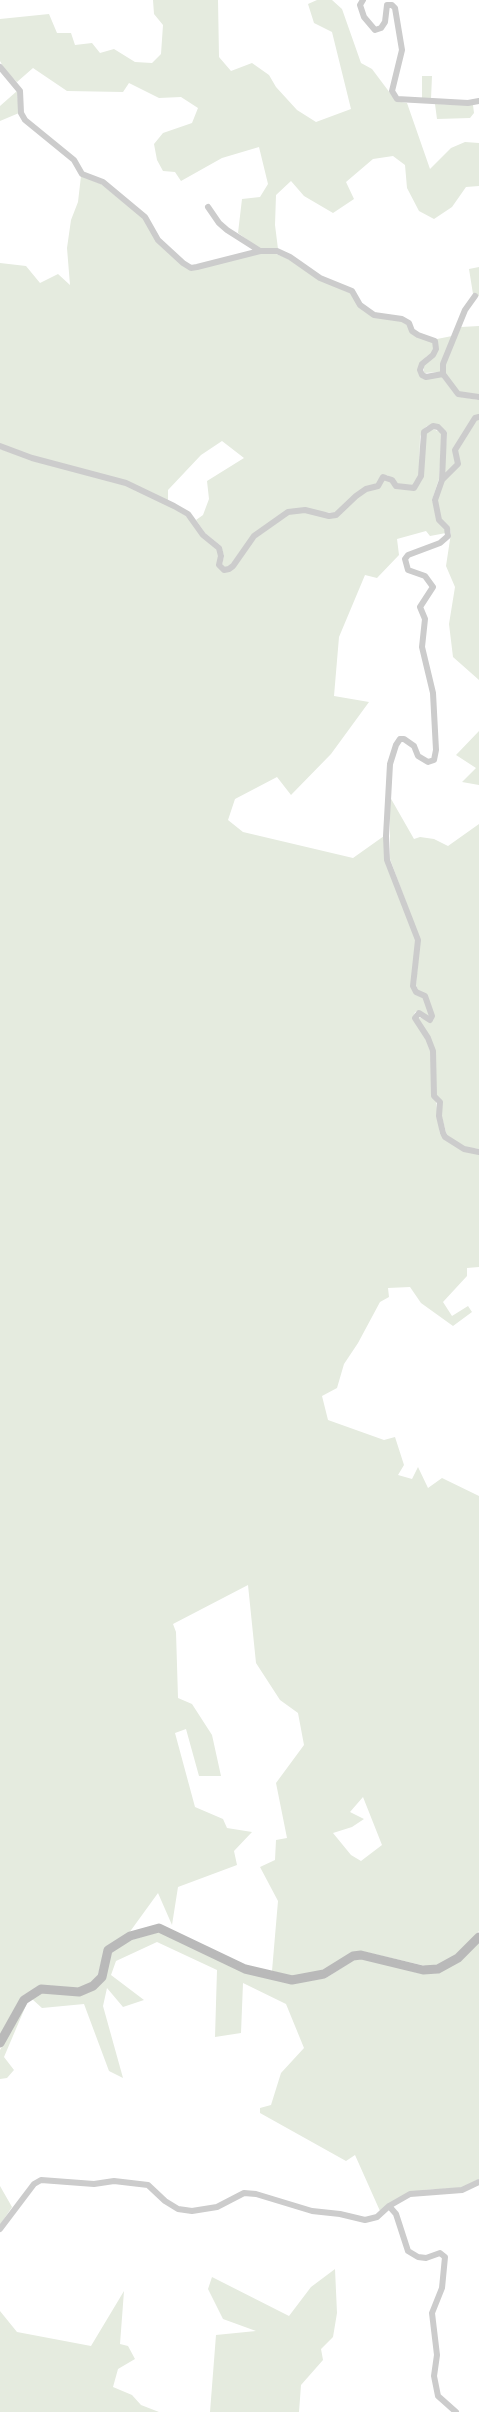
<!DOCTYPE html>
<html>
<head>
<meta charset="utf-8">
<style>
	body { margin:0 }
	canvas { display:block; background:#fff }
</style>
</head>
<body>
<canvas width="479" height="2412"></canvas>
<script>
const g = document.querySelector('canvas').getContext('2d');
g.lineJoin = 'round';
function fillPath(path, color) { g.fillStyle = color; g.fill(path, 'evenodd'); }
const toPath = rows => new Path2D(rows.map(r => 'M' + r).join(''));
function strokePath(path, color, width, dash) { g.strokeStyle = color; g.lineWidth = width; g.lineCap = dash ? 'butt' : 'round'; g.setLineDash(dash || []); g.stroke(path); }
fillPath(toPath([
	[153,0,218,0,219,57,231,71,252,63,269,75,276,87,297,110,316,122,351,109,332,32,314,23,308,4,317,0,332,0,342,9,361,63,372,69,396,101,407,103,430,169,451,148,465,142,479,143,479,186,466,187,452,207,434,219,419,211,407,188,405,165,393,156,373,159,346,182,354,199,333,213,304,196,291,181,276,195,275,225,278,249,260,249,238,233,242,199,260,197,268,184,259,147,222,158,181,181,175,172,163,171,157,160,154,144,163,133,192,123,198,108,181,97,159,98,129,83,123,92,67,91,33,68,17,82,6,72,0,61,0,19,49,14,57,33,71,33,75,45,92,43,100,53,114,49,135,62,152,63,161,54,163,25,154,14],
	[422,76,432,76,431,99,422,99],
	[17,91,19,113,0,121,0,106],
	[435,104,473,105,474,113,470,118,437,119],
	[81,176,101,184,143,218,156,241,191,270,260,253,276,254,289,259,320,280,350,293,359,307,401,321,433,342,434,348,432,353,426,357,420,376,442,377,456,396,479,400,479,414,453,449,456,463,444,475,447,432,439,425,427,426,422,431,420,437,419,476,413,486,397,484,394,479,387,475,382,476,379,483,366,488,335,513,288,510,252,535,229,567,224,567,222,564,224,556,221,546,205,533,196,520,203,515,209,499,207,481,244,458,222,441,201,455,168,490,168,501,126,481,32,456,0,444,0,263,26,266,40,283,58,274,70,285,67,248,71,220,78,202],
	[479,267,479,296,477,297,473,294,469,269],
	[479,326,479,395,459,392,445,373,445,364,461,327],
	[452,336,440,372,424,373,424,365,428,361,437,339],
	[479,419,479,680,453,657,449,624,455,587,446,566,451,533,449,526,441,519,437,500,443,481,460,465,457,450,476,420],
	[433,429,442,433,439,479,432,500,446,533,430,536,426,531,397,539,399,555,377,578,365,575,339,637,334,696,369,702,331,754,291,795,277,777,235,799,228,820,243,832,353,858,384,836,385,860,416,941,411,984,423,998,430,1017,419,1011,415,1012,413,1018,426,1039,430,1051,440,1134,479,1154,479,1267,467,1268,467,1276,443,1302,452,1316,468,1306,472,1312,453,1326,421,1303,410,1287,388,1288,389,1297,380,1302,358,1343,344,1364,337,1388,322,1396,328,1420,384,1440,395,1437,404,1465,398,1475,412,1479,418,1467,428,1488,442,1478,479,1496,479,1931,461,1951,443,1963,430,1967,361,1951,323,1971,292,1976,272,1971,278,1901,260,1867,275,1860,276,1840,287,1838,276,1783,304,1745,298,1713,280,1700,256,1663,248,1585,173,1624,176,1632,178,1698,192,1704,212,1735,221,1776,199,1776,186,1729,175,1733,195,1807,223,1819,227,1828,252,1832,234,1851,237,1865,178,1887,172,1925,158,1893,129,1933,105,1947,98,1975,91,1983,79,1988,40,1985,21,1997,0,2035,0,449,125,485,173,508,186,516,217,549,219,557,217,566,229,572,256,538,289,514,305,512,336,518,357,498,384,479,415,490,423,476,426,433],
	[363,1797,382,1845,361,1861,351,1855,333,1833,352,1827,364,1819,350,1812],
	[479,731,479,785,462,782,476,768,456,755],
	[390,797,414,839,420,837,434,839,448,846,479,824,479,1149,465,1147,447,1136,436,1095,435,1050,417,1017,433,1021,434,1016,427,995,418,990,416,985,420,940,390,859],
	[159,1932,243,1972,291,1984,326,1978,354,1960,362,1958,422,1974,438,1973,479,1942,479,2179,461,2188,423,2190,380,2211,355,2155,346,2161,260,2113,260,2108,271,2105,281,2073,304,2048,286,2004,243,1983,241,2033,215,2037,217,1970,157,1942,116,1961,111,1975,144,2000,123,2007,107,1988,103,2006,123,2078,109,2071,84,2004,42,2008,32,1999,42,1993,95,1989,112,1952,131,1940],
	[27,2003,4,2057,14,2070,7,2078,0,2079,0,2050],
	[0,2186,12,2207,0,2225],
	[335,2269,337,2313,333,2337,321,2349,323,2360,301,2385,299,2412,210,2412,216,2335,256,2331,223,2319,208,2289,212,2277,289,2316,311,2287],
	[124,2291,120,2344,128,2346,135,2359,118,2369,113,2387,132,2395,141,2405,159,2412,0,2412,0,2311,17,2332,91,2346]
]), '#e5ebdf');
strokePath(toPath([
	[363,0,360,5,364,17,375,30,381,28,385,22,387,5,392,5,395,8,402,50,392,91,397,99,468,103,479,101],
	[0,67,20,91,21,113,25,120,74,160,82,174,103,182,145,217,158,240,183,263,191,268,197,267,260,251,277,251,290,257,320,278,352,291,360,305,374,315,402,319,409,323,412,331,418,335,435,341,436,349,433,355,422,364,420,370,422,375,426,377,443,374],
	[208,207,219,223,227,230,260,251],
	[475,296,465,310,443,364,443,374,458,394,479,397],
	[479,417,475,418,455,450,458,464,442,480,435,500,439,520,447,528,448,536,440,543,408,555,405,559,408,570,425,576,433,587,420,607,425,619,422,647,433,693,436,750,434,760,428,762,418,756,414,746,404,739,400,739,396,745,390,764,386,836,387,860,418,940,413,986,416,992,425,996,432,1016,430,1020,419,1013,415,1018,428,1038,433,1051,434,1096,440,1102,439,1116,443,1133,445,1137,464,1149,479,1152],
	[0,446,32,458,126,483,174,506,188,514,203,535,219,548,221,556,219,565,224,570,229,569,233,566,254,536,288,512,305,510,329,516,336,515,356,496,366,489,378,486,383,477,392,480,396,486,414,488,421,476,424,432,433,426,438,427,444,433,442,480],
	[389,2206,396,2214,408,2251,418,2257,426,2258,440,2253,445,2257,442,2288,432,2313,437,2355,434,2376,438,2396,456,2412],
	[0,2229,34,2184,41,2180,94,2184,114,2181,148,2185,165,2201,178,2209,192,2211,217,2207,244,2193,256,2194,312,2211,340,2214,365,2220,377,2217,389,2206,410,2194,462,2190,479,2182]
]), '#ccc', 6);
strokePath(toPath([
	[0,2043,24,2000,41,1989,79,1992,93,1986,102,1977,108,1950,130,1936,159,1928,245,1969,292,1980,324,1974,353,1956,361,1955,423,1970,438,1969,458,1958,479,1937]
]), '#b9b9b9', 9);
</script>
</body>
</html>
